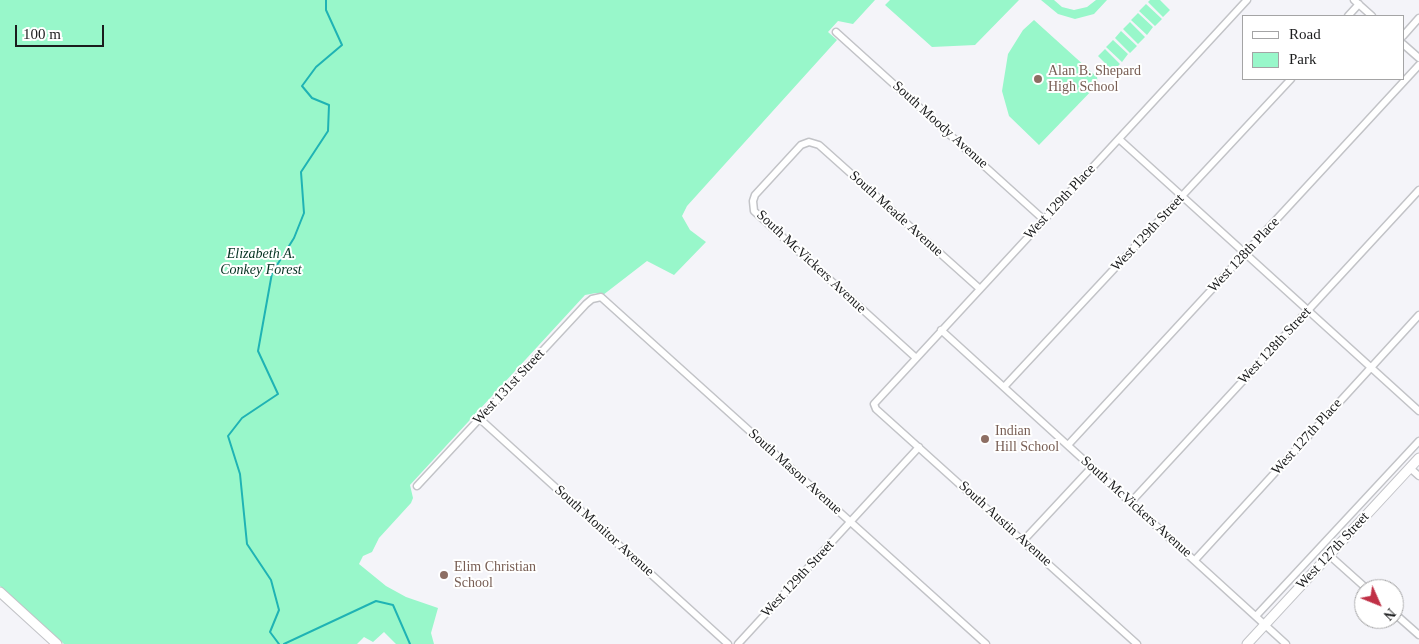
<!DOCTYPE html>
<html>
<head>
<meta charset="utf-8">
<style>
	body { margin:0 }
	#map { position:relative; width:1419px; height:644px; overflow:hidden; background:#f4f4f9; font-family:"Times New Roman",serif }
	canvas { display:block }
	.legend { position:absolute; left:1242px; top:15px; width:162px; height:65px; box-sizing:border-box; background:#fff; border:1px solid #a4a4a5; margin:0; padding:6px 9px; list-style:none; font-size:15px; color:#1b1c1d }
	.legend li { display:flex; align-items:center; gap:10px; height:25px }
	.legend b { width:25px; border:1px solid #a4a4a5 }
	.north { position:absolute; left:1354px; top:579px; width:50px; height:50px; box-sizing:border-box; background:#fff; border:1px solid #a4a4a5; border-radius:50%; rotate:134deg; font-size:14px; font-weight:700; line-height:20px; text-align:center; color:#1b1c1d }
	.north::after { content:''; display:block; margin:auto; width:18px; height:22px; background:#c03046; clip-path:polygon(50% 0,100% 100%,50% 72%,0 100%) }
	.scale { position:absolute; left:15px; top:25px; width:89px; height:22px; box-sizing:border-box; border:2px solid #1b1c1d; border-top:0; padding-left:6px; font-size:15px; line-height:18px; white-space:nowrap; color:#1b1c1d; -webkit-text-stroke:4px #fff; paint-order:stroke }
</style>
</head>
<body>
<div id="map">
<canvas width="1419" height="644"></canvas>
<ul class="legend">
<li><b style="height:6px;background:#fff"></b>Road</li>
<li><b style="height:14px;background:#98f7ca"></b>Park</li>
</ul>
<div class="north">N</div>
<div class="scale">100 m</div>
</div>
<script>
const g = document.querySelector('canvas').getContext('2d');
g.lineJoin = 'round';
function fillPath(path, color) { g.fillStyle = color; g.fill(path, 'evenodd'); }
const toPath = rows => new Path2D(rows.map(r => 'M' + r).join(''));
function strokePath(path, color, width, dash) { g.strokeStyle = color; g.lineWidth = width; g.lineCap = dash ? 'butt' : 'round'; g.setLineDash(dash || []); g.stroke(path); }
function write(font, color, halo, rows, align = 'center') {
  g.font = font + ' "Times New Roman",serif'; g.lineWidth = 4; g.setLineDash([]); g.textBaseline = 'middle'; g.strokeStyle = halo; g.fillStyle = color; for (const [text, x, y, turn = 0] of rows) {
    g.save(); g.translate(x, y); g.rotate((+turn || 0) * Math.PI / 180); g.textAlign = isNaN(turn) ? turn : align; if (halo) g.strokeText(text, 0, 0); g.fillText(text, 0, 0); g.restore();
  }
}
fillPath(toPath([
	[0,0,875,0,853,24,838,21,828,32,837,40,687,206,682,216,690,230,706,242,674,275,647,261,603,295,596,293,585,295,410,485,413,498,411,503,379,538,372,552,363,556,359,564,386,586,406,597,438,608,431,633,434,644,396,644,384,632,373,642,364,637,357,644,64,644,0,586],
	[890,0,1019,0,975,45,932,47,885,5],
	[1041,0,1054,0,1062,7,1074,10,1087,7,1096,0,1107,0,1094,14,1075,19,1058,14],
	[1150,0,1160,0,1170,10,1163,17,1148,2],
	[1146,4,1162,19,1155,26,1139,11],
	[1138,13,1153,27,1147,35,1131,20],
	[1034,20,1097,77,1098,84,1039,145,1009,116,1002,91,1008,54,1023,30],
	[1130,22,1145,37,1138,44,1123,29],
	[1121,31,1137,46,1130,53,1115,38],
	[1113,40,1128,54,1122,62,1106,47],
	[1105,49,1120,64,1113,71,1098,56]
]), '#98f7ca');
strokePath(toPath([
	[279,644,270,632,279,610,271,580,247,544,240,474,228,436,242,418,278,394,258,351,272,273,294,238,304,213,301,172,328,131,329,105,312,98,302,86,316,67,342,45,326,10,326,0],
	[284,644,376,601,393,605,410,644]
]), '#1fb3b4', 2);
const street = toPath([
	[1354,0,1372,16],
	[1348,16,1359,4],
	[836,32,1043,219],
	[1403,36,1419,18],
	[1403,44,1419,58],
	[1119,139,1419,411],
	[941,330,1286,644],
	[915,357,754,211,753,201,755,195,801,145,809,142,819,145,980,289],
	[1004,387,1291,79],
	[480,419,728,644],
	[1068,445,1419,65],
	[1410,468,1419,476],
	[417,486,586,304,592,299,601,297,986,644],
	[1131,502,1419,190],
	[1023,541,1092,467],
	[1329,555,1367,589],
	[1195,560,1419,315],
	[1394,613,1419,635],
	[1256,616,1419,441],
	[738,644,919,447],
	[1137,644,876,409,874,404,1247,0]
]);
const secondary = toPath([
	[0,592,57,644],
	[1247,644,1419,458]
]);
strokePath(street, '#c2c3c7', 9);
strokePath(secondary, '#c2c3c7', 11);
strokePath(street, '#fff', 6);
strokePath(secondary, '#fff', 9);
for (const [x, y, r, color] of [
	[1038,79,5,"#8d6e63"],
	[985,439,5,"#8d6e63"],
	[444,575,5,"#8d6e63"]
]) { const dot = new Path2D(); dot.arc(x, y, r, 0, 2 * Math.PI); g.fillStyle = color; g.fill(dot); strokePath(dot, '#fff', 2); }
write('14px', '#785e54', '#fff', [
	["Alan B. Shepard",1048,71],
	["High School",1048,87],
	["Indian",995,431],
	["Hill School",995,447],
	["Elim Christian",454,567],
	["School",454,583]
], 'left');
write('14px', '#1b1c1d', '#fff', [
	["South Moody Avenue",940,125,42],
	["West 129th Place",1060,202,-47],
	["South Meade Avenue",896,214,42],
	["West 129th Street",1148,233,-47],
	["West 128th Place",1244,255,-47],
	["South McVickers Avenue",811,262,43],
	["West 128th Street",1275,346,-47],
	["West 131st Street",509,387,-47],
	["West 127th Place",1307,437,-48],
	["South Mason Avenue",795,472,42],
	["South McVickers Avenue",1136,507,42],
	["South Austin Avenue",1005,524,42],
	["South Monitor Avenue",604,531,42],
	["West 127th Street",1333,551,-47],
	["West 129th Street",798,579,-47]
]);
write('italic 14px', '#043221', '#fff', [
	["Elizabeth A.",261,254],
	["Conkey Forest",261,270]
]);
</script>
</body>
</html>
